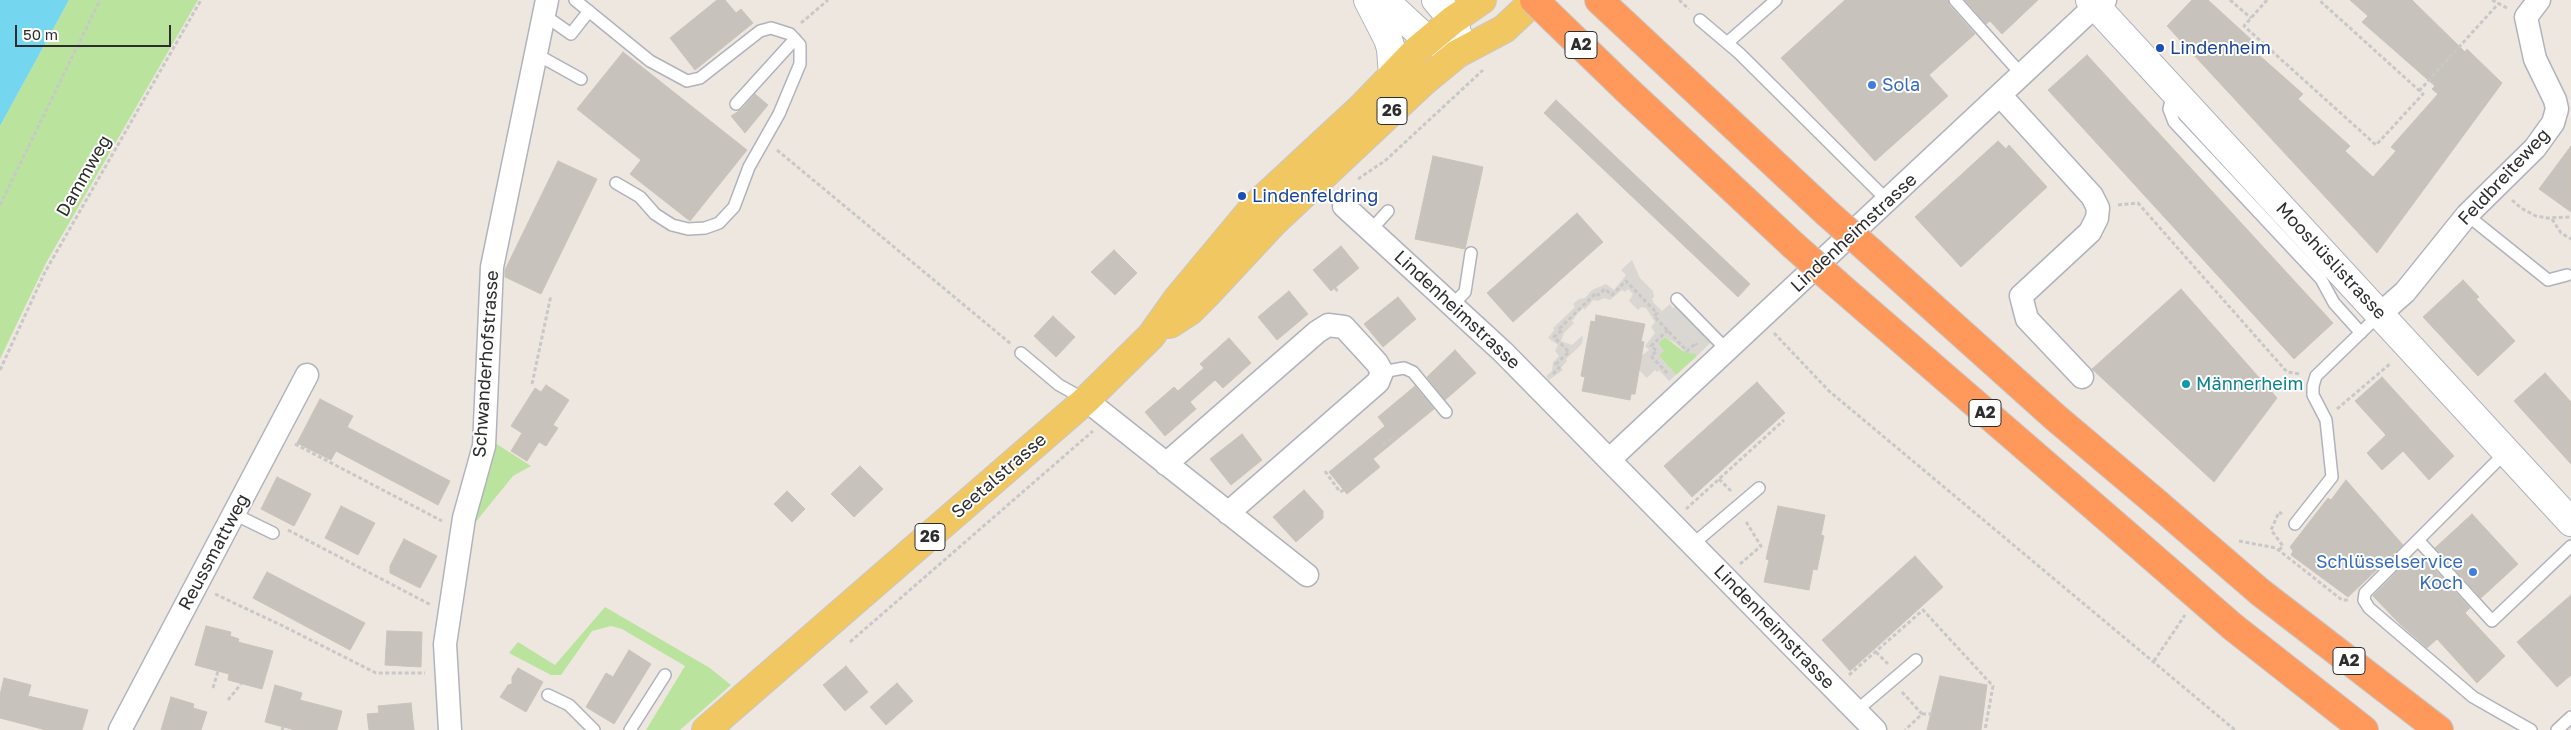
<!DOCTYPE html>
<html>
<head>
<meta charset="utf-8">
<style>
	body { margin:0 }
	#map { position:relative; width:2571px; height:730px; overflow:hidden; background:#eee7e0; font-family:"Golos Text",sans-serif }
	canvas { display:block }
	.scale { position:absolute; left:15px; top:25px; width:156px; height:22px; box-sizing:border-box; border:2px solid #2d2d2d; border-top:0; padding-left:6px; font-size:15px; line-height:18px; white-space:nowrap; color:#2d2d2d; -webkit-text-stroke:4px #fff; paint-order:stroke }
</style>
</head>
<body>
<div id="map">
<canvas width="2571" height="730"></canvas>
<div class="scale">50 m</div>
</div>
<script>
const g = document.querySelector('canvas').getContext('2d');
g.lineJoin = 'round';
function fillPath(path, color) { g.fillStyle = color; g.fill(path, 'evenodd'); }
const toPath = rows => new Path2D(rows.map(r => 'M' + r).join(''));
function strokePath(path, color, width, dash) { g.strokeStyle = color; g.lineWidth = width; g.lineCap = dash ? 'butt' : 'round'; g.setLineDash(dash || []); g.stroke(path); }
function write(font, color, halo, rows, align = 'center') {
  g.font = font + ' "Golos Text",sans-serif'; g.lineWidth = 4; g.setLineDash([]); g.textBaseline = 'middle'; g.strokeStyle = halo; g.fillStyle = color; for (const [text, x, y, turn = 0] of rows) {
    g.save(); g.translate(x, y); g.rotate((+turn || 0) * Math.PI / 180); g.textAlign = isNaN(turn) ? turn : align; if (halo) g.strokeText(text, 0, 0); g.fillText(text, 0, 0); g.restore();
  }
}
fillPath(toPath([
	[69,0,198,0,46,263,0,359,0,126],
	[1665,337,1683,351,1694,352,1697,356,1676,375,1659,356,1658,343],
	[495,443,531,466,513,476,470,529],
	[605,607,710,668,731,685,680,730,646,730,685,666,622,629,611,626,592,631,561,675,551,675,509,653,518,642,555,665]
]), '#bae49d');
fillPath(toPath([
	[1632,260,1640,278,1653,291,1654,297,1652,299,1654,303,1662,311,1670,304,1673,308,1676,306,1711,342,1697,356,1694,353,1692,354,1684,351,1675,343,1665,337,1658,343,1664,351,1659,356,1676,375,1669,381,1659,370,1657,372,1655,370,1647,378,1636,367,1641,356,1649,350,1645,346,1655,333,1651,327,1655,322,1646,308,1641,307,1638,310,1629,301,1633,294,1628,289,1625,292,1622,290,1610,300,1604,298,1598,301,1593,300,1585,310,1583,308,1578,313,1572,321,1574,323,1564,333,1561,341,1572,345,1583,335,1582,344,1566,359,1567,361,1561,368,1563,370,1549,380,1546,376,1552,371,1553,362,1559,356,1555,351,1558,345,1548,338,1554,330,1553,328,1575,307,1573,304,1579,299,1585,298,1592,290,1606,284,1614,290,1626,275,1621,270]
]), '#dad7d3');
fillPath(toPath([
	[0,0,69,0,0,126]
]), '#74d6ef');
const building = toPath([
	[717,0,725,0,736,13,741,9,753,23,695,70,670,38,717,0],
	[1845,0,1948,0,1949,5,1975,34,1929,75,1948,96,1875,161,1781,58,1845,0],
	[1965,0,2038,0,2002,34,1990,21,1986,24,1965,0],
	[2192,0,2208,0,2255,43,2251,48,2303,94,2298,99,2350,146,2345,151,2373,177,2396,151,2391,147,2438,94,2432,89,2435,86,2362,22,2368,16,2350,0,2412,0,2465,52,2467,49,2502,83,2377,253,2167,26,2192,0],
	[623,52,747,150,690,221,630,174,641,160,577,109,623,52],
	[2087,55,2333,323,2294,359,2048,90,2087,55],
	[755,94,768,105,745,133,731,116,742,109,755,94],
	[1556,100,1750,284,1738,297,1544,113,1556,100],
	[1998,141,2006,149,2009,145,2047,187,1961,267,1915,217,1998,141],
	[2571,146,2571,212,2539,189,2571,146],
	[1433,156,1483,167,1465,249,1415,239,1433,156],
	[558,161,597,179,541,294,505,277,505,270,558,161],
	[1577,213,1603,242,1513,322,1487,293,1577,213],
	[1341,246,1359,268,1331,291,1313,270,1341,246],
	[1114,250,1137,273,1115,295,1091,272,1114,250],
	[2463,280,2479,297,2476,299,2515,341,2478,376,2423,317,2463,280],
	[2181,289,2277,398,2214,482,2092,369,2181,289],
	[1289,291,1308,314,1277,340,1258,317,1289,291],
	[1398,297,1416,319,1383,347,1364,324,1398,297],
	[1596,315,1645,324,1641,341,1644,342,1635,394,1631,394,1630,400,1582,391,1585,377,1581,376,1591,321,1595,322,1596,315],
	[1053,316,1075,337,1056,357,1034,336,1053,316],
	[1229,338,1251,363,1223,388,1215,380,1190,402,1196,409,1165,436,1145,412,1174,387,1178,391,1204,368,1200,364,1229,338],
	[1455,350,1476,373,1445,400,1427,377,1455,350],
	[2545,373,2571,402,2571,464,2514,401,2545,373],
	[2382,377,2454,456,2429,480,2403,451,2382,470,2367,453,2386,435,2355,401,2382,377],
	[1757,382,1785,413,1692,497,1664,466,1757,382],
	[546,385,569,400,553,425,558,428,546,446,539,442,527,461,511,451,522,433,511,426,535,388,541,392,546,385],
	[1415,386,1434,409,1373,459,1380,467,1347,494,1329,472,1385,426,1378,417,1415,386],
	[320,399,353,416,347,427,450,481,438,505,336,451,331,460,297,443,320,399],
	[1242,434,1262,460,1231,485,1210,459,1242,434],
	[860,466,883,489,854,517,831,494,860,466],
	[277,477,311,494,294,526,261,509,277,477],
	[2346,480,2403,545,2348,597,2291,555,2293,551,2290,547,2328,498,2331,500,2346,480],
	[1304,490,1323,511,1323,518,1296,542,1273,517,1304,490],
	[787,491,805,509,792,522,774,504,787,491],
	[341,506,375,523,358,555,325,538,341,506],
	[1778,506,1825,515,1821,535,1824,536,1817,570,1813,569,1809,590,1764,582,1769,560,1766,559,1778,506],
	[2472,514,2518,564,2481,598,2435,548,2472,514],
	[404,539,437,556,420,588,390,573,390,566,404,539],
	[1915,556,1943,587,1850,671,1822,640,1915,556],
	[2412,556,2419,563,2424,558,2470,608,2465,613,2505,656,2477,683,2437,639,2427,648,2400,624,2373,596,2412,556],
	[267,572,365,623,350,650,253,598,267,572],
	[2571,595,2571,675,2557,687,2517,642,2571,595],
	[206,626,231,632,230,636,239,639,238,642,273,651,262,689,228,680,229,674,195,665,206,626],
	[387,631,422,632,421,667,385,665,387,631],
	[629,650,651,664,614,724,586,707,606,673,613,677,629,650],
	[846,666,868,692,845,711,823,685,846,666],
	[518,668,543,682,526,712,500,697,508,685,512,684,512,677,518,668],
	[1940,676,1987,685,1981,730,1927,730,1940,676],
	[4,678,31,685,28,696,88,710,82,730,46,730,0,718,0,695,4,678],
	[897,683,913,701,886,725,870,707,897,683],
	[275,685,302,693,300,700,342,711,337,730,295,730,265,722,275,685],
	[171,697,194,704,193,708,207,712,201,730,161,730,171,697],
	[411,703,414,730,369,730,367,714,379,713,378,706,411,703]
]);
fillPath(building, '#c7c2bb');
strokePath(building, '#cac3b9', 1);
const lane = toPath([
	[575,0,650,61,687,81,700,78,760,31,771,28,790,34,800,45,800,64,779,114,749,167,734,207,719,223,705,228,688,229,672,225,655,214,640,197,616,183],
	[1955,0,2022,75],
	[544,15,571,34,589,11],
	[1700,20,1739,53,1888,201],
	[1727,43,1776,0],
	[536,54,581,79],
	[2173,92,2169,109,2174,122,2321,279,2334,303,2361,333],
	[736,104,795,39],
	[2467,215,2548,280,2567,275],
	[1370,231,1388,211],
	[1677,299,1728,351],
	[1452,305,1465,292,1471,253],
	[1021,353,1059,385,1086,400],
	[1382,372,1404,368,1413,372,1446,412],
	[2506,452,2365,593,2364,600,2369,608,2473,697,2531,730],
	[234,514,273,533],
	[2295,524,2332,477,2326,420,2313,395,2313,386,2316,376,2380,314],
	[2418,540,2492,621,2571,546],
	[1693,544,1759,488],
	[548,695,569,705,594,730],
	[1856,711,1916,660],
	[630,730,665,675],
	[2557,730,2571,717]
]);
const street = toPath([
	[2000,95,2092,196,2098,208,2097,218,2090,232,2021,296,2027,319,2082,377],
	[1344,206,1503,352,1875,730],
	[2380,314,2405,292,2467,215,2535,148,2553,123,2557,109,2555,100,2535,59,2526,17,2539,0],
	[1086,400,1307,575],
	[1610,459,2095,6,2105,0],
	[1166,464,1317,332,1328,325,1344,327,1377,363,1382,372,1378,382,1228,513],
	[120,730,307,375],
	[450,730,445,644,464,518,484,446,492,267,547,0]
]);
const secondary = toPath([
	[1368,0,1388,39,1391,49,1393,75],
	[1384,0,1422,35,1457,54,1458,36,1453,20,1436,0],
	[2090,0,2571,522]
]);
const primary = toPath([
	[1170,324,1190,311,1206,295,1274,222,1422,83,1457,54,1504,29,1535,0],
	[706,730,1086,400,1151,336,1178,298,1253,208,1363,106,1417,50,1453,20,1482,0]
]);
const highway = toPath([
	[1599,0,1827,213],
	[1627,90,1793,245],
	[1870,251,2056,418,2159,505],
	[1837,284,2134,541],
	[2260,592,2439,730],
	[2233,627,2364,730]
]);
strokePath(lane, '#b0b3bd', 14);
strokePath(street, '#b0b3bd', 25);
strokePath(secondary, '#b0b3bd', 30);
strokePath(primary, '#c8c8c8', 30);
strokePath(highway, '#c8c8c8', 30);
strokePath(toPath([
	[1679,0,1689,9],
	[2230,0,2251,18],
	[2267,0,2244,26,2376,145,2423,94,2319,0],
	[2492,0,2507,8],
	[801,23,828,0],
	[2419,91,2499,3],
	[777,150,1011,344],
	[1358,179,1386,160,1483,70],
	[2512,200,2521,208,2536,216,2547,218,2571,217],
	[0,205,100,0],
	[2118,205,2138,203,2287,372,2301,374],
	[2552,219,2561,233,2571,239],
	[1335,288,1339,293],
	[1668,330,1651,346,1657,351,1651,356,1669,375],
	[1774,333,1829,391,2235,730],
	[0,370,45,272,201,0],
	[1553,374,1559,368,1556,364,1569,352,1554,337,1562,330,1560,328,1596,293,1598,295,1605,289,1612,295,1626,281,1657,313,1654,316,1687,351,1696,343,1697,345],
	[532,384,551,295],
	[2337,409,2391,363],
	[295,444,442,521],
	[1383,445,1394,436],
	[1325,471,1340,492,1344,490],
	[1719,479,1731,491],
	[1686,509,1784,420],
	[288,530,431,605],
	[2239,541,2276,548,2342,600,2348,600],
	[2279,550,2283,546,2271,530,2279,512,2282,514],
	[1740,564,1761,546,1745,520],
	[215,594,285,627,376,673,425,673],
	[850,642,1093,431],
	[1876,652,1888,664],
	[2154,661,2185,615],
	[1849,675,1923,610,1993,686,1985,730],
	[213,688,218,671],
	[1902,692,1922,714,1905,730],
	[228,700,241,684],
	[1922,714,1933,714],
	[282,730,283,727]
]), '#c8c8c8', 3, [4, 2.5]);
strokePath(lane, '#fff', 11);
strokePath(street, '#fff', 22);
strokePath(secondary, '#fff', 28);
strokePath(primary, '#f1c762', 28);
strokePath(highway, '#fe985b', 28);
const highwayBridge = toPath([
	[1534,0,1627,90],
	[1827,213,1870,251],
	[1793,245,1837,284],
	[2159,505,2260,592],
	[2134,541,2233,627]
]);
strokePath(highwayBridge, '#c8c8c8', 30, []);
strokePath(highwayBridge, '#fe985b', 28);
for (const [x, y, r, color] of [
	[2160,48,5,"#1a4fb4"],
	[1872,85,5,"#3f7fe0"],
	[1242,196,5,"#1a4fb4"],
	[2186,384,5,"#0f9aa8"],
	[2473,572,5,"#3f7fe0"]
]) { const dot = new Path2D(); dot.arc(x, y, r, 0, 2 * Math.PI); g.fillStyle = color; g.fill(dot); strokePath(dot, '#fff', 2); }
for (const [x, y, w] of [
	[1581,45,32],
	[1392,111,30],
	[1985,413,32],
	[930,537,30],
	[2349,661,32]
]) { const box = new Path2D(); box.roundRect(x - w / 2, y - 13.5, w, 27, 4); g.fillStyle = '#fff'; g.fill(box); strokePath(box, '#2d2d2d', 1); }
write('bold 16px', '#2d2d2d', null, [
	["A2",1581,45],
	["26",1392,111],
	["A2",1985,413],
	["26",930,537],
	["A2",2349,661]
]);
write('18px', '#164399', '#fff', [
	["Lindenheim",2170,48],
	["Lindenfeldring",1252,196]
], 'left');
write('18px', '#366cbe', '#fff', [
	["Sola",1882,85],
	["Schlüsselservice",2463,562,"right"],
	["Koch",2463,583,"right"]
], 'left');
write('18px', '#2d2d2d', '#fff', [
	["Dammweg",84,176,-60],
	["Feldbreiteweg",2504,177,-47],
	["Lindenheimstrasse",1854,233,-43],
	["Mooshüslistrasse",2331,261,47],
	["Lindenheimstrasse",1457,310,43],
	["Schwanderhofstrasse",486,364,-86],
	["Seetalstrasse",999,476,-41],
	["Reussmattweg",214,552,-62],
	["Lindenheimstrasse",1774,627,46]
]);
write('18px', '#0d838f', '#fff', [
	["Männerheim",2196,384]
], 'left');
</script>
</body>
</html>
